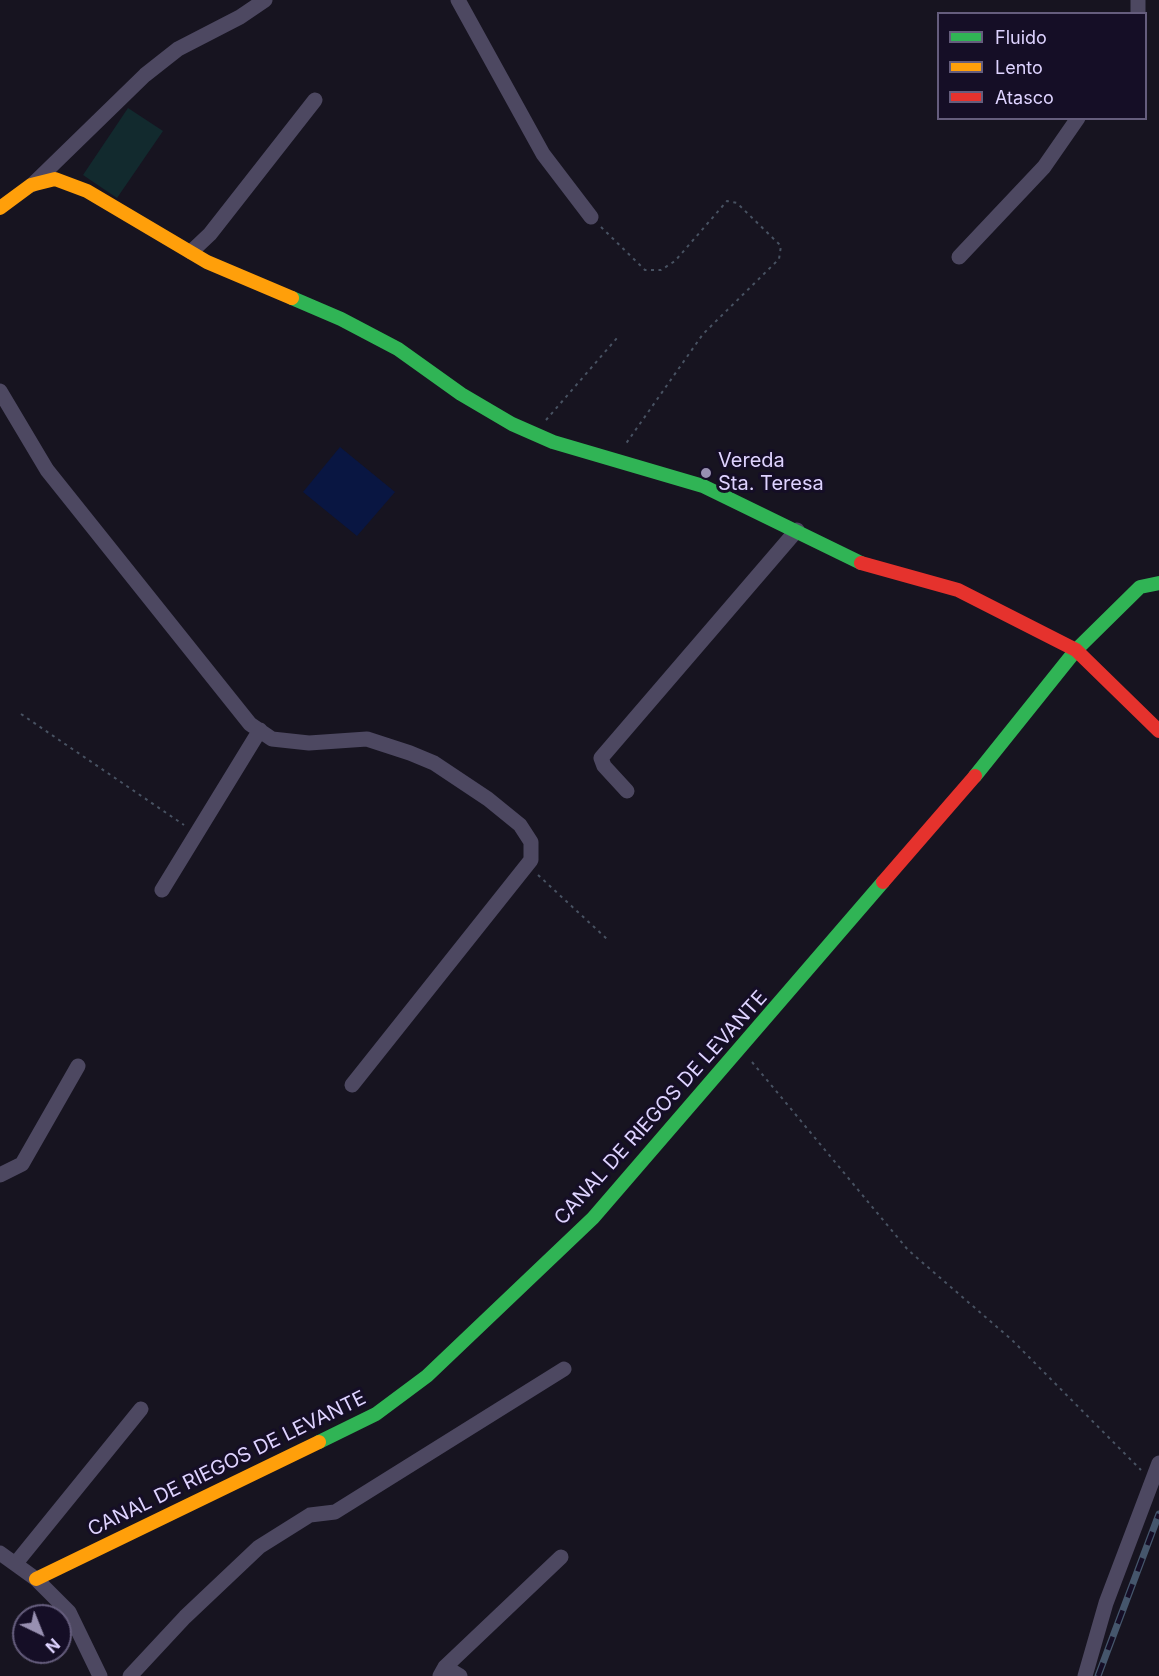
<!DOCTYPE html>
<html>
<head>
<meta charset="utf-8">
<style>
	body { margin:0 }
	#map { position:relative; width:1159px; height:1676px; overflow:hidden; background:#171420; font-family:Inter,sans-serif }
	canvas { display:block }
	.legend { position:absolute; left:937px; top:12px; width:210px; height:108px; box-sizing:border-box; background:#150e26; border:2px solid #655d7d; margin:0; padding:8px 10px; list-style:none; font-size:18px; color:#ded3ff }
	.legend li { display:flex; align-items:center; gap:12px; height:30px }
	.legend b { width:30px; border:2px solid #655d7d }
	.north { position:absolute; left:12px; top:1604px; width:60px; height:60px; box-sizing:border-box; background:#150e26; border:2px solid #655d7d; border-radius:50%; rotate:137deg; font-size:16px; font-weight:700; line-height:24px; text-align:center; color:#ded3ff }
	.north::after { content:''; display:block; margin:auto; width:21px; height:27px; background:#9890b1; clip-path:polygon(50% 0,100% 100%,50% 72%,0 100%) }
</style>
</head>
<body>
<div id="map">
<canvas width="1159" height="1676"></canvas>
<ul class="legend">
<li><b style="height:8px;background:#30b455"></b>Fluido</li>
<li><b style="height:8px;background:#ff9f0a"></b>Lento</li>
<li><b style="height:8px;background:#e5322d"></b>Atasco</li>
</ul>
<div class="north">N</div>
</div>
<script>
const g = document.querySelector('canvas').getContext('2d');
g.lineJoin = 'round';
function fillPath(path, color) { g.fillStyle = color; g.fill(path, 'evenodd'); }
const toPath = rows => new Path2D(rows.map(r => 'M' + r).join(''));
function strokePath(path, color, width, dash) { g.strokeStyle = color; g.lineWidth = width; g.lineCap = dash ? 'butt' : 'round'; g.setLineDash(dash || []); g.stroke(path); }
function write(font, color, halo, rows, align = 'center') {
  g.font = font + ' Inter,sans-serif'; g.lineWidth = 6; g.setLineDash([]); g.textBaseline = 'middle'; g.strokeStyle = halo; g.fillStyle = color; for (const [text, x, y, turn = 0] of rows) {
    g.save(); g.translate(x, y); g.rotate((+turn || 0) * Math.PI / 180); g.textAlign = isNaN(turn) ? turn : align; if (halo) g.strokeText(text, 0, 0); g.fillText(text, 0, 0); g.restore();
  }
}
fillPath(toPath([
	[128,108,163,131,117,198,83,175]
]), '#122a2e');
fillPath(toPath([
	[340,447,395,492,357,536,303,492]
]), '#091642');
strokePath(toPath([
	[601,227,645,270,661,270,675,261,727,201,737,203,781,246,779,259,703,334,625,445],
	[546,420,617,338],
	[21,714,184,825],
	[538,875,607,939],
	[752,1062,908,1250,1012,1340,1141,1470]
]), '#485262', 2, [3, 4.5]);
strokePath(toPath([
	[458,0,543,154,591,217],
	[1138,0,1138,14],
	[32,185,145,75,178,49,240,17,265,0],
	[191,252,210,234,315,100],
	[959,257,1044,167,1078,118],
	[0,391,47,470,250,724,272,739,309,743,367,739,410,753,434,763,488,799,520,825,531,842,531,860,352,1085],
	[627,791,604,766,601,758,797,530],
	[162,890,260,730],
	[0,1175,22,1164,78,1066],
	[0,1553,36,1579,69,1612,100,1676],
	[16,1563,141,1409],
	[445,1667,460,1676],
	[130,1676,185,1617,259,1547,310,1515,335,1512,564,1369],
	[440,1676,445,1667,561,1557],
	[1085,1676,1106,1603,1159,1463]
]), '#4d4861', 15);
strokePath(toPath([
	[292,298,341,319,398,349,461,394,512,424,553,442,703,486,861,563],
	[975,776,1076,650,1140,587,1159,583],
	[319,1442,376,1414,427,1376,593,1218,883,882]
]), '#30b455', 14);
strokePath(toPath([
	[0,208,31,185,55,179,87,191,207,262,292,298],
	[36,1579,319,1442]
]), '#ff9f0a', 14);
strokePath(toPath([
	[861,563,958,590,1076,650,1159,731],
	[883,882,975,776]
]), '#e5322d', 14);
const rail = toPath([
	[1098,1676,1159,1514]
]);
strokePath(rail, '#45566c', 7);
strokePath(rail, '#150e26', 4.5, [14]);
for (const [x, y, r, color] of [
	[706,473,6,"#9890b1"]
]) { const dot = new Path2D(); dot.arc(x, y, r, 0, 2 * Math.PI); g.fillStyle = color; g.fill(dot); strokePath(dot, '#150e26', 2); }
write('20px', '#ded3ff', '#150e26', [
	["Vereda",718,461],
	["Sta. Teresa",718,484]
], 'left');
write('20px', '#ded3ff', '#150e26', [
	["CANAL DE RIEGOS DE LEVANTE",661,1108,-48],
	["CANAL DE RIEGOS DE LEVANTE",227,1464,-26]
]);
</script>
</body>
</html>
